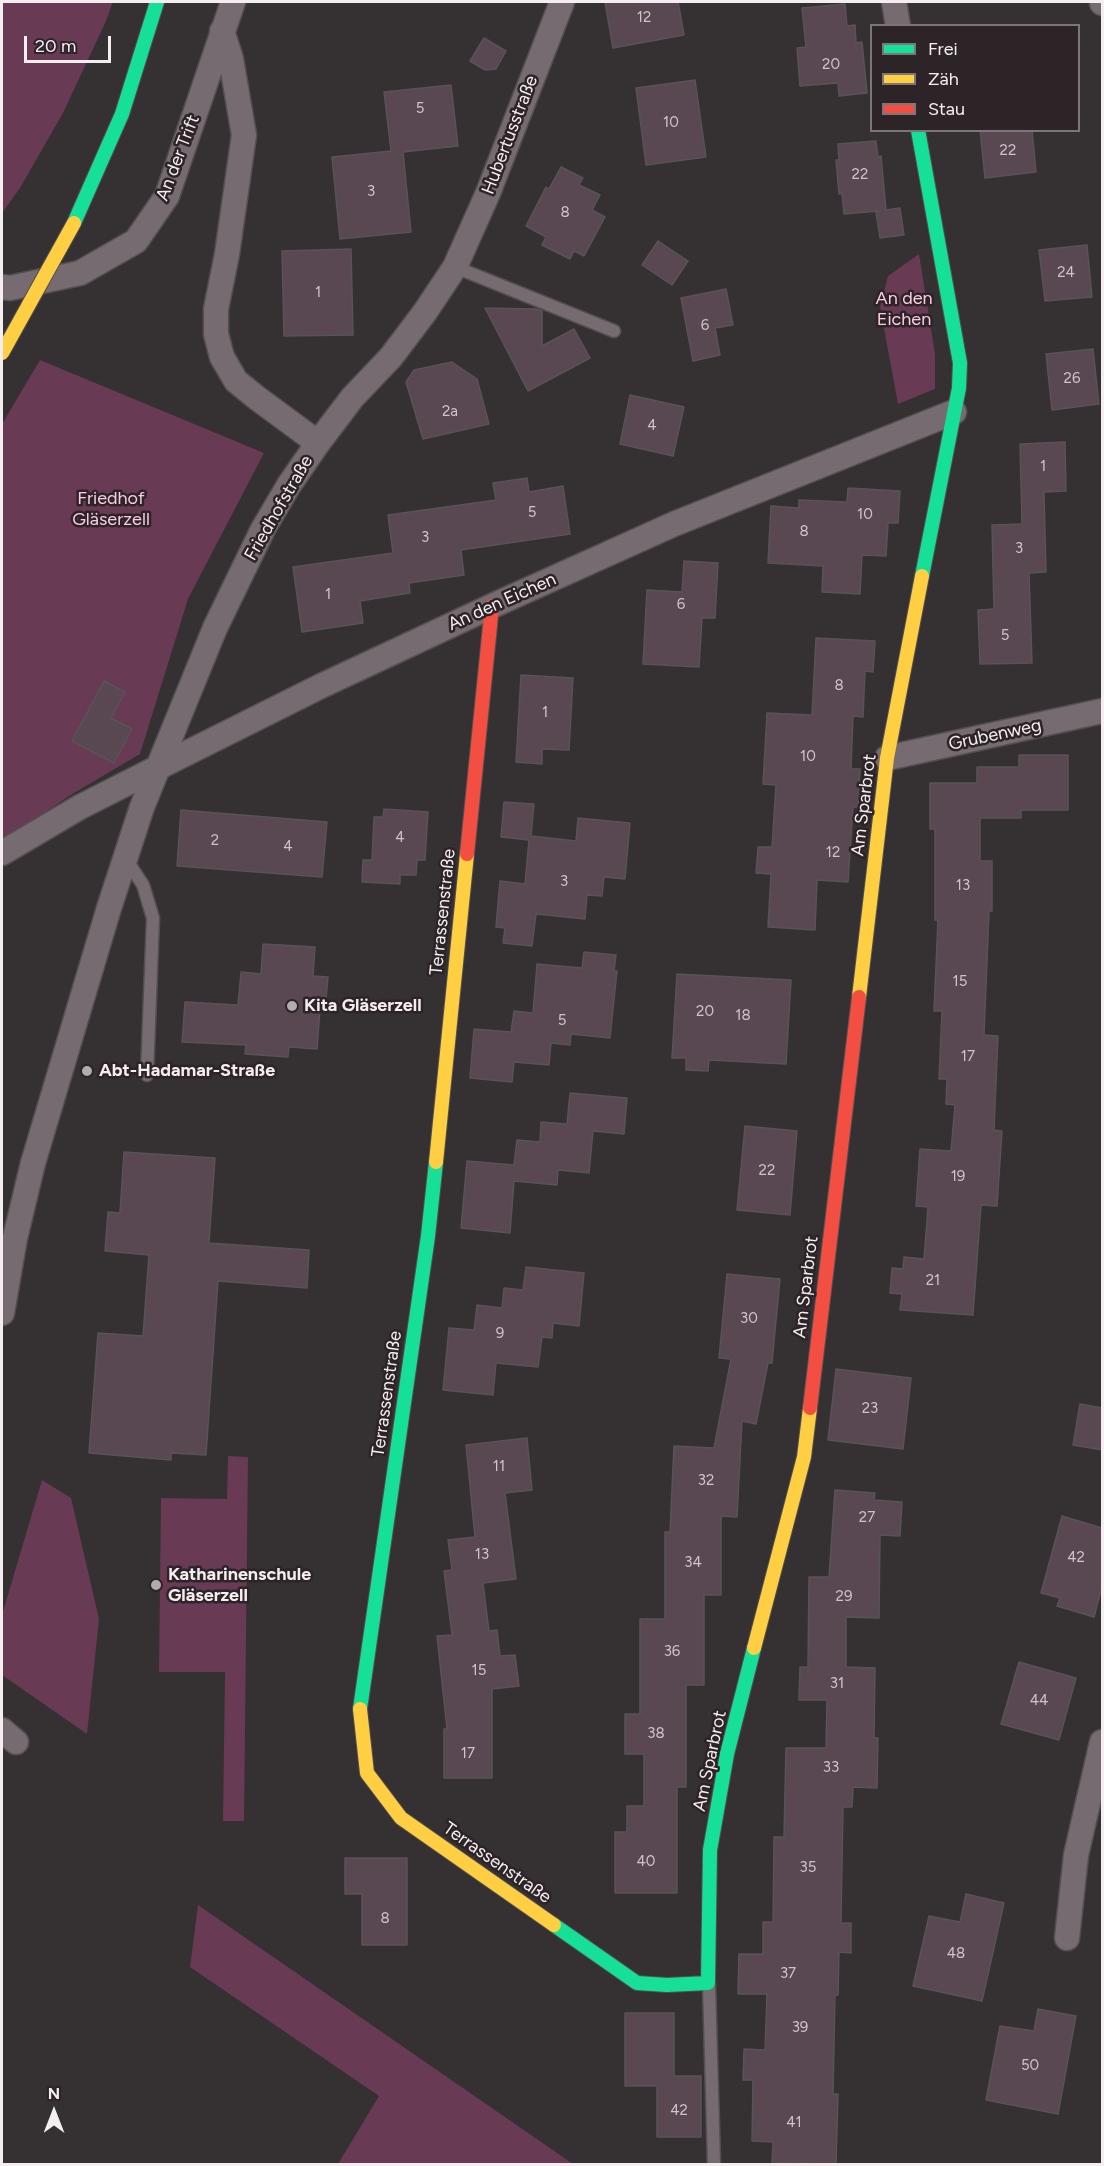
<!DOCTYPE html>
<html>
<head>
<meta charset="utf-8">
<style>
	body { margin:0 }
	#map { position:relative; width:1104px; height:2166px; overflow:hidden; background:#353032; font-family:Figtree,sans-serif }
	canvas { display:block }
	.frame { position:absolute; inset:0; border:3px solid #f5eef1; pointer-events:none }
	.legend { position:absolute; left:870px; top:24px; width:210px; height:108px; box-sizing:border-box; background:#2d2428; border:2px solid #7d7578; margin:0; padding:8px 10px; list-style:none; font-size:18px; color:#f5eef1 }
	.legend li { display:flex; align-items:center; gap:12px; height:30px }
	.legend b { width:30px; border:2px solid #7d7578 }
	.north { position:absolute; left:24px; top:2082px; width:60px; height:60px; -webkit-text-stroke:4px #2d2428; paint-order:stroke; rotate:0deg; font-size:16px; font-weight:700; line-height:24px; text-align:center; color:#f5eef1 }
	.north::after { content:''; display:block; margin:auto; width:21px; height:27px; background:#f5eef1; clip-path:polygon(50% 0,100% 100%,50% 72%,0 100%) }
	.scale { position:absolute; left:24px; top:36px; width:87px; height:27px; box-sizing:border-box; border:3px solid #f5eef1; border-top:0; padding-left:8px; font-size:18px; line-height:21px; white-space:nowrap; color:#f5eef1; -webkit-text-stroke:4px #2d2428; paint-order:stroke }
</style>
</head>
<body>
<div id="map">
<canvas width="1104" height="2166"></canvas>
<div class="frame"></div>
<ul class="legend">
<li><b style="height:8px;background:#16e098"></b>Frei</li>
<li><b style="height:8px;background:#ffcf43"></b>Zäh</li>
<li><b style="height:8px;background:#f24e42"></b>Stau</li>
</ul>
<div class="north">N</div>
<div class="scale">20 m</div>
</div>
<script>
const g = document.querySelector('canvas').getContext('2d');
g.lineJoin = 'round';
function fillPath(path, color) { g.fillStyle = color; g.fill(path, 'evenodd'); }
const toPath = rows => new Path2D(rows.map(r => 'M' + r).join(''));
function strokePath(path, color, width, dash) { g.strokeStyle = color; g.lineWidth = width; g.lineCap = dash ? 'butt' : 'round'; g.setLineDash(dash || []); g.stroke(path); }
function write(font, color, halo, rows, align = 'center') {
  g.font = font + ' Figtree,sans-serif'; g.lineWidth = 5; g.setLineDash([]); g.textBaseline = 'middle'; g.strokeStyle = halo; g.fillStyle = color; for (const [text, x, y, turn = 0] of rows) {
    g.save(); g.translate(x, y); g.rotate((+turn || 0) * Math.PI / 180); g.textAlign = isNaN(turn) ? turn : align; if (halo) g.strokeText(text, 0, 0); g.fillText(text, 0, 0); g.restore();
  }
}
fillPath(toPath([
	[2,2,113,2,106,21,63,113,20,188,2,213],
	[919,254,935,354,935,389,898,404,880,307,888,276],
	[40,360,264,453,188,599,140,754,69,796,2,842,2,424],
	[228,1456,248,1457,244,1821,223,1821,225,1672,159,1672,161,1498,227,1499],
	[42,1480,71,1498,99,1619,87,1734,2,1675,2,1615],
	[198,1905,573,2164,338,2164,379,2096,190,1967]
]), '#683a53');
const building = toPath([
	[605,2,678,2,684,35,613,48,605,2],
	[845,4,847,26,855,25,856,43,862,42,867,93,839,96,838,83,800,86,797,48,806,47,802,8,845,4],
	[484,38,506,51,496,69,485,70,470,61,484,38],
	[695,80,706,157,646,165,636,88,695,80],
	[451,85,458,146,403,152,411,232,340,239,332,157,391,151,384,92,451,85],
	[980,130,1032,130,1036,172,985,178,980,130],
	[876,141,878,157,881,156,886,210,900,208,904,235,880,238,876,212,879,211,844,214,842,193,839,194,836,160,839,160,838,144,876,141],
	[561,167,583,178,579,185,600,195,592,210,605,217,584,256,574,251,570,259,542,245,546,237,526,226,546,187,549,189,561,167],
	[658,241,688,261,672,285,642,265,658,241],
	[1087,245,1092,297,1045,301,1039,250,1087,245],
	[351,249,353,335,284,336,282,251,351,249],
	[726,289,733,325,715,328,720,355,693,361,681,298,726,289],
	[485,308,536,309,542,311,542,346,574,329,590,358,528,391,485,308],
	[1093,349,1099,404,1052,410,1046,354,1093,349],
	[452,362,477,379,489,424,423,439,406,382,414,370,452,362],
	[630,395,684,407,673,456,620,444,630,395],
	[1065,442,1066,491,1044,492,1046,572,1029,573,1032,663,980,664,978,610,994,609,992,525,1022,524,1020,444,1065,442],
	[527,478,529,492,563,486,570,534,461,550,464,575,409,583,410,593,360,601,363,623,302,632,293,567,393,553,388,515,496,500,493,483,527,478],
	[848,488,900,491,898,523,888,523,886,556,862,555,860,594,822,592,823,566,768,563,771,506,799,508,799,500,847,502,848,488],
	[684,561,718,563,715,618,702,618,699,667,643,664,647,590,682,592,684,561],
	[816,638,875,641,873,672,865,671,863,717,853,716,851,769,860,769,858,807,853,807,848,882,817,880,815,930,768,927,771,874,756,873,758,847,772,847,776,785,763,784,767,713,812,715,816,638],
	[521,675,573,678,569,750,542,749,542,764,516,762,521,675],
	[104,681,125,692,111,718,132,729,114,763,72,741,104,681],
	[1019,755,1068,755,1068,810,1021,810,1021,818,980,818,980,861,992,861,992,911,989,911,984,1035,998,1036,994,1130,1002,1131,997,1206,981,1205,973,1315,900,1310,902,1294,890,1293,892,1268,903,1269,904,1257,924,1259,928,1207,916,1206,920,1149,951,1151,955,1105,946,1104,947,1079,939,1079,942,1011,934,1011,938,920,935,920,935,829,930,829,930,783,977,783,977,767,1019,767,1019,755],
	[504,802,534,804,531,836,576,841,578,818,630,823,625,879,604,877,602,896,587,895,585,919,536,914,532,946,503,943,505,928,496,927,500,881,525,884,529,840,501,837,504,802],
	[384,809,428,812,425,860,417,860,416,875,400,875,400,884,362,882,363,860,372,860,374,817,383,817,384,809],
	[181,810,327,822,322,877,177,866,181,810],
	[263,944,315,947,313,976,328,977,325,1010,320,1010,317,1049,289,1047,288,1057,245,1054,246,1045,182,1042,185,1002,238,1005,241,972,261,974,263,944],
	[584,952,616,955,614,971,617,971,610,1038,571,1034,570,1045,551,1043,549,1065,514,1062,512,1082,470,1078,474,1029,511,1032,514,1011,533,1013,537,964,582,968,584,952],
	[677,974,791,980,786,1064,709,1060,708,1071,686,1070,686,1058,672,1058,677,974],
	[570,1093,627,1098,624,1134,593,1131,589,1173,558,1170,557,1185,514,1181,510,1233,461,1228,467,1161,514,1165,517,1140,540,1142,541,1122,567,1124,570,1093],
	[745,1126,797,1131,790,1215,737,1210,745,1126],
	[124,1152,215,1158,209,1243,309,1250,307,1288,218,1281,206,1455,171,1453,171,1460,89,1453,98,1333,143,1336,149,1255,105,1251,108,1212,120,1213,124,1152],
	[526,1267,584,1273,579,1326,553,1323,552,1338,542,1337,538,1367,496,1363,493,1395,443,1390,449,1328,474,1330,477,1305,502,1308,504,1288,523,1290,526,1267],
	[727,1274,780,1279,772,1363,768,1363,756,1424,742,1421,737,1517,721,1516,721,1595,704,1595,704,1685,686,1685,686,1787,677,1787,677,1893,615,1893,615,1832,627,1832,627,1806,644,1806,644,1754,625,1754,625,1714,640,1714,640,1619,665,1619,665,1532,670,1532,674,1446,714,1448,731,1359,719,1358,727,1274],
	[836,1369,911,1378,903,1449,828,1440,836,1369],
	[1080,1404,1102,1408,1102,1450,1073,1445,1080,1404],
	[527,1438,532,1490,505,1493,516,1579,483,1583,489,1631,497,1630,500,1656,515,1655,519,1686,492,1689,492,1778,444,1778,444,1729,447,1729,437,1636,452,1635,444,1571,452,1570,448,1540,475,1537,466,1445,527,1438],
	[835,1490,875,1493,874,1500,902,1502,900,1536,880,1535,879,1618,846,1617,846,1667,875,1668,874,1738,878,1738,877,1788,853,1787,852,1807,843,1807,841,1923,851,1923,851,1953,839,1952,838,1995,835,1995,833,2094,838,2094,836,2164,772,2163,773,2142,752,2141,753,2080,743,2080,744,2049,765,2050,767,1994,738,1994,739,1954,763,1954,763,1922,773,1922,774,1837,784,1837,786,1748,826,1748,827,1700,799,1700,800,1667,808,1667,809,1577,829,1577,835,1490],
	[1062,1516,1102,1528,1102,1587,1094,1617,1057,1606,1060,1598,1041,1593,1062,1516],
	[1019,1662,1076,1678,1059,1740,1001,1724,1019,1662],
	[345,1858,407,1858,407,1945,362,1945,362,1894,345,1894,345,1858],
	[966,1894,1004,1903,982,2001,913,1986,929,1916,960,1922,966,1894],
	[1038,2009,1076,2016,1058,2114,986,2100,1000,2026,1034,2031,1038,2009],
	[625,2013,674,2013,674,2076,701,2076,701,2137,657,2137,657,2086,625,2086,625,2013]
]);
fillPath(building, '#594851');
strokePath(building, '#585456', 1.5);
const lane = toPath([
	[455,267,614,331],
	[126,859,143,885,153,918,147,1075],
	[709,1984,714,2164]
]);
const street = toPath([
	[894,2,898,26],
	[1102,2,1102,3],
	[222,31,231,59,244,135,227,254,216,309,216,334,222,357,236,381,257,398,318,443],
	[2,287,10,288,80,273,136,241,167,196,233,2],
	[887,758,1102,711],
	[2,853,80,807,157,768,321,686,492,606,674,524,954,412],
	[2,1313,15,1238,33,1163,109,908,142,807,215,628,263,529,289,485,318,443,352,398,391,357,425,312,455,267,488,193,562,2],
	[2,1730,16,1742],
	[1067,1938,1076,1855,1102,1742]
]);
const fast = toPath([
	[918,130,960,363,959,388,922,576],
	[74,223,122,114,157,2],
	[360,1709,428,1236,436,1162],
	[554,1925,637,1983,667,1985,708,1983,710,1850,727,1754,754,1648]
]);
const slow = toPath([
	[859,997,887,758,922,576],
	[436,1162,467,854],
	[754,1648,804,1457,810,1408],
	[360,1709,367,1773,401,1818,554,1925]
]);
const jam = toPath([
	[467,854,492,606],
	[810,1408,859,997]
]);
strokePath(lane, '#534f51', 15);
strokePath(street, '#534f51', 27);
strokePath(fast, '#534f51', 16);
strokePath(slow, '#534f51', 16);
strokePath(jam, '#534f51', 16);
strokePath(lane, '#766b71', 12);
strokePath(street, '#766b71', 24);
strokePath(fast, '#16e098', 14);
strokePath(slow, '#ffcf43', 14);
strokePath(jam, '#f24e42', 14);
const slowBridge = toPath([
	[2,353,74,223]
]);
strokePath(slowBridge, '#534f51', 16, []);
strokePath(slowBridge, '#ffcf43', 14);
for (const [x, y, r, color] of [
	[292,1006,6,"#b2acae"],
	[87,1071,6,"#b2acae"],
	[156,1585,6,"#b2acae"]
]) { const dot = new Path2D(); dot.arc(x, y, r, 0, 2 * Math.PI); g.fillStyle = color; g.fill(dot); strokePath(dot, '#2d2428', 2); }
write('15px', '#cec4c9', null, [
	["12",644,18],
	["20",831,65],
	["5",420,109],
	["10",671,123],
	["22",1008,151],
	["22",860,175],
	["3",371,192],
	["8",565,213],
	["24",1066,273],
	["1",318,293],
	["6",705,326],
	["26",1072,379],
	["2a",450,412],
	["4",652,426],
	["1",1043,467],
	["5",532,513],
	["10",865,515],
	["8",804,532],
	["3",425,538],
	["3",1019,549],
	["1",328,595],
	["6",681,605],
	["5",1005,636],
	["8",839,686],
	["1",545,713],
	["10",808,757],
	["4",400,838],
	["2",215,841],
	["4",288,847],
	["12",833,853],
	["3",564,882],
	["13",963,886],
	["15",960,982],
	["20",705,1012],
	["18",743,1016],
	["5",562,1021],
	["17",968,1057],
	["22",767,1171],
	["19",958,1177],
	["21",933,1281],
	["30",749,1319],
	["9",500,1334],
	["23",870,1409],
	["11",499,1467],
	["32",706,1481],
	["27",867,1518],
	["13",482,1555],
	["42",1076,1558],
	["34",693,1563],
	["29",844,1597],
	["36",672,1652],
	["15",479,1671],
	["31",837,1684],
	["44",1039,1701],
	["38",656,1734],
	["17",468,1754],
	["33",831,1768],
	["40",646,1862],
	["35",808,1868],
	["8",385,1919],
	["48",956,1954],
	["37",788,1974],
	["39",800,2028],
	["50",1030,2066],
	["42",679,2111],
	["41",794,2123]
]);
write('18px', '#f5eef1', '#2d2428', [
	["Hubertusstraße",510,135,-69],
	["An der Trift",178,158,-69],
	["Friedhofstraße",279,508,-60],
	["An den Eichen",502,602,-24],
	["Grubenweg",995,735,-12],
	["Am Sparbrot",864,805,-83],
	["Terrassenstraße",443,912,-84],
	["Am Sparbrot",806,1287,-83],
	["Terrassenstraße",387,1394,-82],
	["Am Sparbrot",710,1761,-78],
	["Terrassenstraße",497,1863,35]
]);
write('18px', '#fbcbe2', '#2d2428', [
	["An den",904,299],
	["Eichen",904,320],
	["Friedhof",111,499],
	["Gläserzell",111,520]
]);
write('bold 18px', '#f5eef1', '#2d2428', [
	["Kita Gläserzell",304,1006],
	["Abt-Hadamar-Straße",99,1071],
	["Katharinenschule",168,1575],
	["Gläserzell",168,1596]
], 'left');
</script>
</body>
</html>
